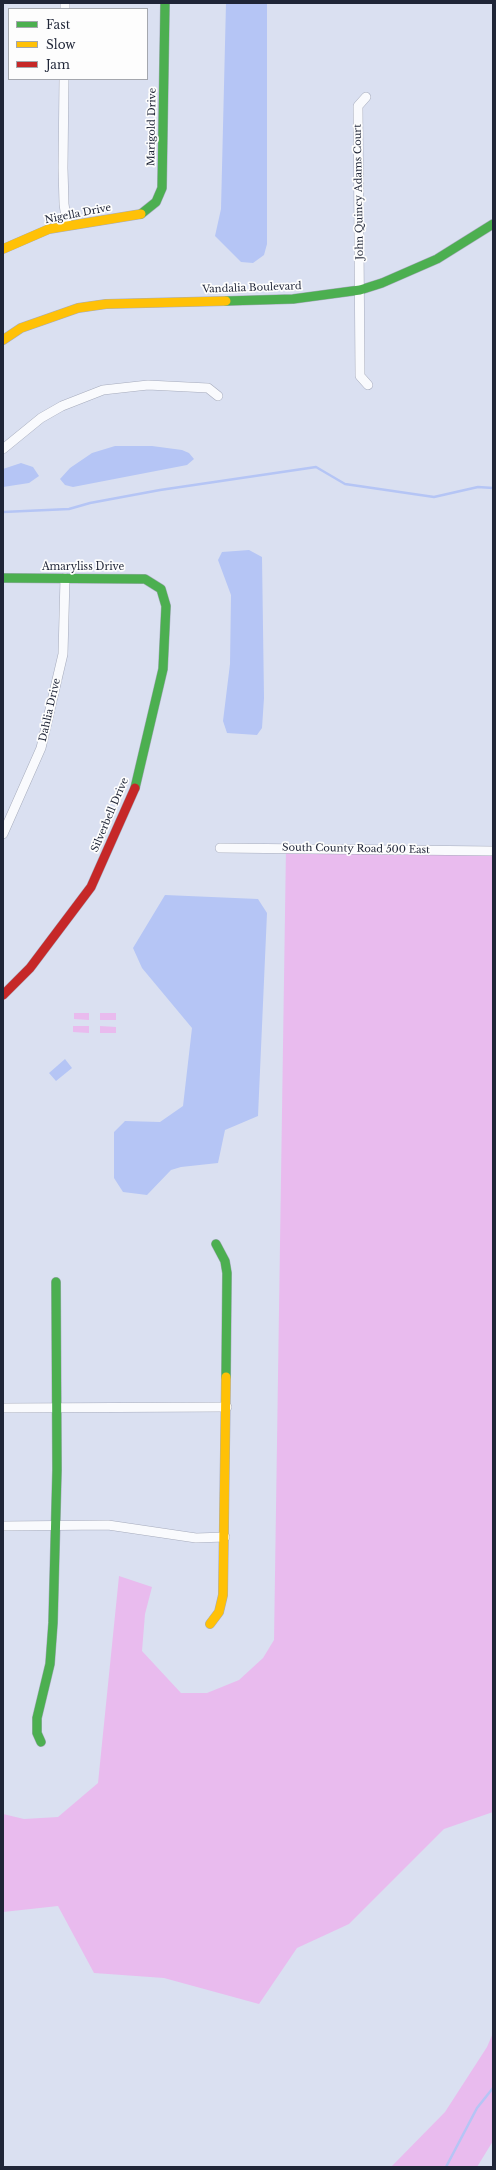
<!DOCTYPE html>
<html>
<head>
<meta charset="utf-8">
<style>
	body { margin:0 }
	#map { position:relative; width:496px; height:2170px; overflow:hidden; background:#dae0f1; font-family:"Libre Baskerville",serif }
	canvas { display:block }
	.frame { position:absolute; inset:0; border:4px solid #1f2537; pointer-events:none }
	.legend { position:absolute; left:8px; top:8px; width:140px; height:72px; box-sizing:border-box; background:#fdfdfd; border:1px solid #a4a7ae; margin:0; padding:5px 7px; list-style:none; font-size:12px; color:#1f2537 }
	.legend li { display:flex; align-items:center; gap:8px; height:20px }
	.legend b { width:20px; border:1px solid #a4a7ae }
</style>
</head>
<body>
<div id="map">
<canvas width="496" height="2170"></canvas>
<div class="frame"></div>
<ul class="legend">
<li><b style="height:5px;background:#4caf50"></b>Fast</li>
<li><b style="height:5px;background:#ffc107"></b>Slow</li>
<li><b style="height:5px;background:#c62828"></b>Jam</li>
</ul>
</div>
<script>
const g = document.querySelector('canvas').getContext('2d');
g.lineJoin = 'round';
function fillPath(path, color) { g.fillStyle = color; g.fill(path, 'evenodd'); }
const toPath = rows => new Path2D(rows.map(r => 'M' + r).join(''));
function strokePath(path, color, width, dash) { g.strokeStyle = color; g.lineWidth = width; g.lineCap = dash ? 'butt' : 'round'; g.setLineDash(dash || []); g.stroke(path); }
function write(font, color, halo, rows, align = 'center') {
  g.font = font + ' "Libre Baskerville",serif'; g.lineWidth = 3.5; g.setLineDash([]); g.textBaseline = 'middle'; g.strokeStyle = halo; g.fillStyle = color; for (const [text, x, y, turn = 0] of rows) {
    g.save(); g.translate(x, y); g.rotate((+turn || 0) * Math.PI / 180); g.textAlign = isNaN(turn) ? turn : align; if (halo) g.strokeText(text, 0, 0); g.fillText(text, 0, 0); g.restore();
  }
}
fillPath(toPath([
	[286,847,493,853,493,1738,275,1731,493,1738,493,1812,444,1829,349,1924,297,1948,259,2004,164,1978,94,1973,58,1906,3,1912,3,1814,24,1819,58,1817,98,1783,119,1576,152,1587,145,1614,142,1651,181,1693,207,1693,239,1680,263,1658,274,1640],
	[74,1013,89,1013,89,1020,74,1019],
	[100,1013,116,1013,116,1020,100,1020],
	[73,1026,89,1026,89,1033,73,1032],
	[100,1026,116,1027,116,1033,100,1033],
	[493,2033,493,2141,477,2167,391,2167,445,2112,487,2047]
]), '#e9bbee');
fillPath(toPath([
	[226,3,267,3,267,244,264,255,253,263,241,262,215,236,221,209],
	[115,446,152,446,182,450,189,453,194,459,187,465,73,487,65,485,60,479,70,468,92,453],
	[21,463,33,467,39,476,29,483,3,487,3,469],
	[249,550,262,557,264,698,262,728,257,735,227,733,223,721,230,664,231,595,218,560,222,552],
	[165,895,258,899,267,913,258,1116,225,1130,218,1163,181,1167,171,1170,147,1195,123,1192,114,1178,114,1132,125,1121,160,1122,183,1106,192,1028,142,968,133,948],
	[65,1059,72,1068,56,1081,49,1073]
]), '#b5c5f5');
strokePath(toPath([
	[3,512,69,509,90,503,160,490,316,467,345,484,434,497,478,487,493,488],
	[446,2167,477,2108,493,2088]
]), '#b5c5f5', 2.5);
const street = toPath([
	[65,9,65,3],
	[64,79,63,168,64,204,67,225],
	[366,97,358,106,360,376,368,385],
	[3,449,41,418,62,406,103,390,148,385,208,388,218,396],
	[3,834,41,748,63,654,65,578],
	[220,848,493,851],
	[3,1408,227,1407],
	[3,1526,108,1525,196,1538,225,1537]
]);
const fast = toPath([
	[141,214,156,202,162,188,165,3],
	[226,301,293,299,360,290,382,283,437,259,493,224],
	[3,578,145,579,161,589,166,606,163,669,135,788],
	[216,1244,225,1261,227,1273,226,1377],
	[41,1742,37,1733,37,1718,50,1664,53,1623,57,1470,56,1282]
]);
const slow = toPath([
	[3,249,49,229,141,214],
	[3,340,21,328,78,308,106,304,226,301],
	[210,1624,219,1612,223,1595,226,1377]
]);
const jam = toPath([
	[3,995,30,968,91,887,135,788]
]);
strokePath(street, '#a6abbc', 10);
strokePath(fast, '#a6abbc', 10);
strokePath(slow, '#a6abbc', 10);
strokePath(jam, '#a6abbc', 10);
strokePath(street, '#f9fafd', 9);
strokePath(fast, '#4caf50', 9);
strokePath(slow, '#ffc107', 9);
strokePath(jam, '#c62828', 9);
write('10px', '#1f2537', '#fdfdfd', [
	["Marigold Drive",152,127,-89],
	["John Quincy Adams Court",359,192,-91],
	["Nigella Drive",78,214,-11],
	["Vandalia Boulevard",252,288,-2],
	["Amaryliss Drive",83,567],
	["Dahlia Drive",50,710,-77],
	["Silverbell Drive",110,815,-67],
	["South County Road 500 East",356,849,1]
]);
</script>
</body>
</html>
